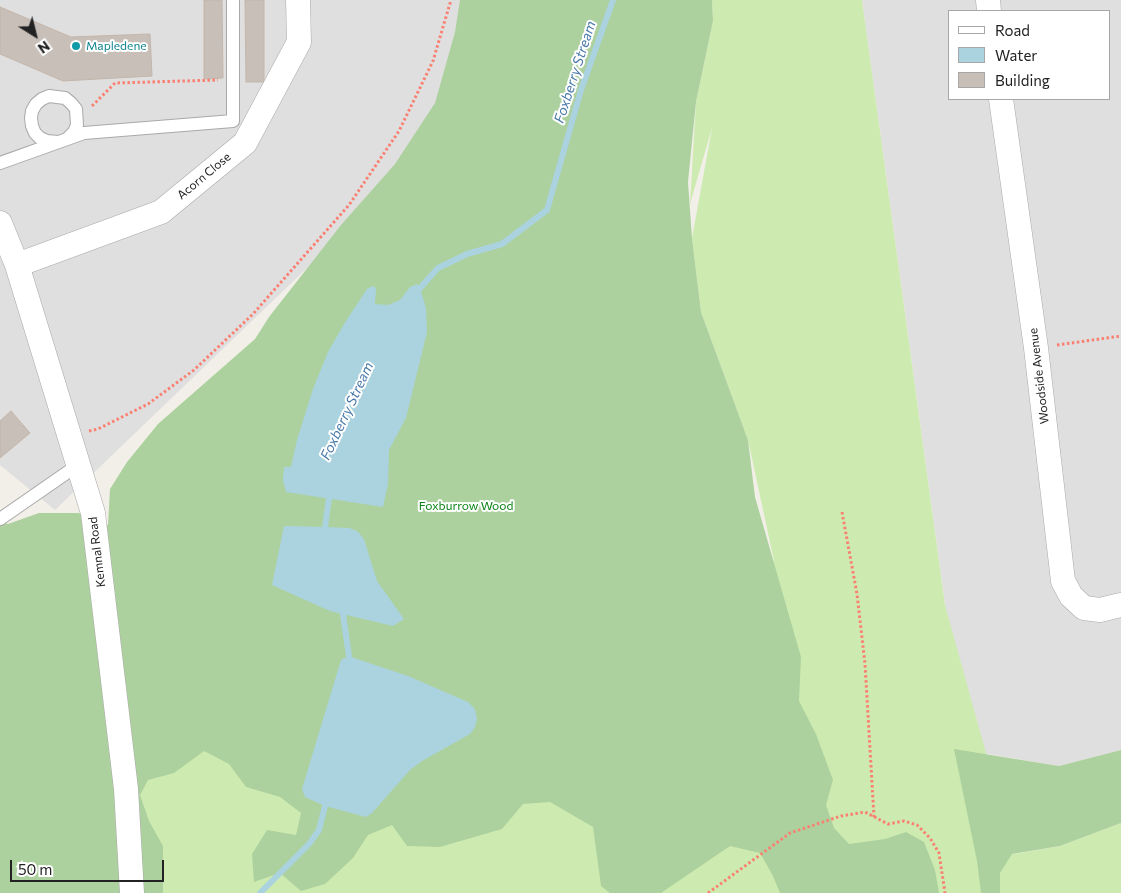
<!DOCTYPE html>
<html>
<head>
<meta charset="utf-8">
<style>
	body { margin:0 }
	#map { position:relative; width:1121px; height:893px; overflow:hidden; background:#f2efe9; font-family:Commissioner,sans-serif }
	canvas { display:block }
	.legend { position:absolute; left:948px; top:10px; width:162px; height:90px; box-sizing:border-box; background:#fff; border:1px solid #a7a7a7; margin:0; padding:6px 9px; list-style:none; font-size:15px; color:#222 }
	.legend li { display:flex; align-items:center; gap:10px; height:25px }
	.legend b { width:25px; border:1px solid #a7a7a7 }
	.north { position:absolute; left:10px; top:10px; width:50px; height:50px; -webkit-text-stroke:4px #fff; paint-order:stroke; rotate:144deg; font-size:14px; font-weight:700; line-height:20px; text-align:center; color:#222 }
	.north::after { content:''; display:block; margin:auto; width:18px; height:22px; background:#222; clip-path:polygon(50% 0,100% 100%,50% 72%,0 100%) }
	.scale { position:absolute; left:10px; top:860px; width:154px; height:22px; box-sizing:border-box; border:2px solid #222; border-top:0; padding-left:6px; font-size:15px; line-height:18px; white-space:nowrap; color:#222; -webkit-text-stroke:4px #fff; paint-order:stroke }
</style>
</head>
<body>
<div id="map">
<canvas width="1121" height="893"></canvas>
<ul class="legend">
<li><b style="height:6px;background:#fff"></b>Road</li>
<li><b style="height:14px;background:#aad3df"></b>Water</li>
<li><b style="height:14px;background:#c7bfb8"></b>Building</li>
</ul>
<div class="north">N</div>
<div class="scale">50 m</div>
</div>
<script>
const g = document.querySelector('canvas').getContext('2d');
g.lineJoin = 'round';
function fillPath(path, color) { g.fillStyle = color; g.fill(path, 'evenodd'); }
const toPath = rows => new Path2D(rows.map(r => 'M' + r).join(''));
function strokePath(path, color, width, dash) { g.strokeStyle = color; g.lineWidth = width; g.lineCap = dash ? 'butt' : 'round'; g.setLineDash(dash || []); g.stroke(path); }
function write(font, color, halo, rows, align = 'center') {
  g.font = font + ' Commissioner,sans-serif'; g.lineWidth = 4; g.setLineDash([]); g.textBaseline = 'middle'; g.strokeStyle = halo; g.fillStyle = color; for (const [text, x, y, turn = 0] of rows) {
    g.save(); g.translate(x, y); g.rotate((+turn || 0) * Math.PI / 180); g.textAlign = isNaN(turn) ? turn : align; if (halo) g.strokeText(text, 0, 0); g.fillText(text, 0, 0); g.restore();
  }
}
fillPath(toPath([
	[0,0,474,0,431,149,55,510,0,465],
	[862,0,1121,0,1121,750,1059,766,965,750],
	[950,11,1110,11,1110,99,950,99]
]), '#e0dfdf');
fillPath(toPath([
	[712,0,862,0,945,605,1014,854,1060,846,1121,823,1121,893,137,893,138,783,275,685,774,561,748,440,701,312,692,238,712,128,690,204,696,102,713,21]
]), '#cdebb0');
fillPath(toPath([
	[460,0,712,0,713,21,696,102,688,182,692,238,701,312,748,440,755,497,801,657,799,701,816,734,833,780,826,805,834,828,849,844,885,839,906,832,924,842,935,870,939,893,780,893,773,876,760,853,730,846,661,893,610,893,601,886,593,827,550,802,523,804,502,829,440,847,407,846,392,825,368,835,353,858,325,884,301,891,280,873,254,882,252,854,267,830,296,835,301,813,280,797,246,787,229,764,204,751,174,773,148,780,140,795,149,821,163,846,163,893,0,893,0,522,8,524,39,513,79,513,108,525,110,489,127,462,158,424,255,339,269,317,341,225,395,164,435,103,455,32],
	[954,749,1059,766,1121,750,1121,823,1060,846,1012,854,1000,873,1000,893,981,893,977,861]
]), '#add19e');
fillPath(toPath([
	[417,284,420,288,426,308,427,332,406,418,389,450,388,484,383,507,286,492,283,480,284,467,291,467,297,440,313,389,328,352,344,324,367,289,373,286,376,288,375,304,388,305,400,300,410,287],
	[284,526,325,527,349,528,357,531,364,539,377,581,404,619,393,626,330,611,272,585],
	[348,656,408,676,468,702,475,709,477,719,475,727,470,734,422,761,410,770,372,813,366,817,325,806,305,797,302,789,341,660]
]), '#aad3df');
strokePath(toPath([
	[417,293,420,288,438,268,467,254,502,244,547,210,581,90,613,0],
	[326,533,325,527,330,491],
	[339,607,343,614,350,663],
	[260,893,309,844,319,830,325,806,330,799]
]), '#aad3df', 6);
const building = toPath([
	[204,0,222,0,223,78,204,79,204,0],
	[245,0,264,0,264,82,246,82,245,0],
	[0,7,71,37,150,34,152,76,63,81,0,54,0,7],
	[11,411,30,433,0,458,0,421,11,411]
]);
fillPath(building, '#c7bfb8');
strokePath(building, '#c4b6ab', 1);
const service = toPath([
	[58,142,47,141,40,138,35,133,32,126,31,118,32,111,36,104,42,99,49,96,65,98,71,103,76,109,77,125,74,132,67,139],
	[0,163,84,133,233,121,233,0],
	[0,519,78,465]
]);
const minor = toPath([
	[988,0,989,11],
	[1001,99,1036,348,1063,581,1071,596,1084,608,1100,610,1121,605],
	[0,223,17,265,93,513,126,789,132,893],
	[17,265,161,212,245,143,299,42,298,0]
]);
strokePath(service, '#a9a9a9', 14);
strokePath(minor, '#a9a9a9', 25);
strokePath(toPath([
	[92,106,115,83,218,80],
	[1057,345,1121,336],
	[89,431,98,429,148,404,194,370,253,314,349,205,399,131,433,61,451,0],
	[842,512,857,594,865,664,874,817],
	[708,893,790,833,841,816,865,812,888,824,904,821,917,825,930,838,939,853,945,893]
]), '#fa8072', 3, [2.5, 2.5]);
strokePath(service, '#fff', 12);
strokePath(minor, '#fff', 24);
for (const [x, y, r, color] of [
	[76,46,5,"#0f9aa8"]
]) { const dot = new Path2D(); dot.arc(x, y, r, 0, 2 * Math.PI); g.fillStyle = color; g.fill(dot); strokePath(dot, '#fff', 2); }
write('12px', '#0d838f', '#fff', [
	["Mapledene",86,46]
], 'left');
write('12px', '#222', '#fff', [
	["Acorn Close",204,176,-40],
	["Woodside Avenue",1039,376,-97],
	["Kemnal Road",97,552,-97]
]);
write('12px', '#0c8416', '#fff', [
	["Foxburrow Wood",466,506]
]);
write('italic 14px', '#4a7aab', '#fff', [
	["Foxberry Stream",575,72,-72],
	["Foxberry Stream",347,411,-65]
]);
</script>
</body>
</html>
